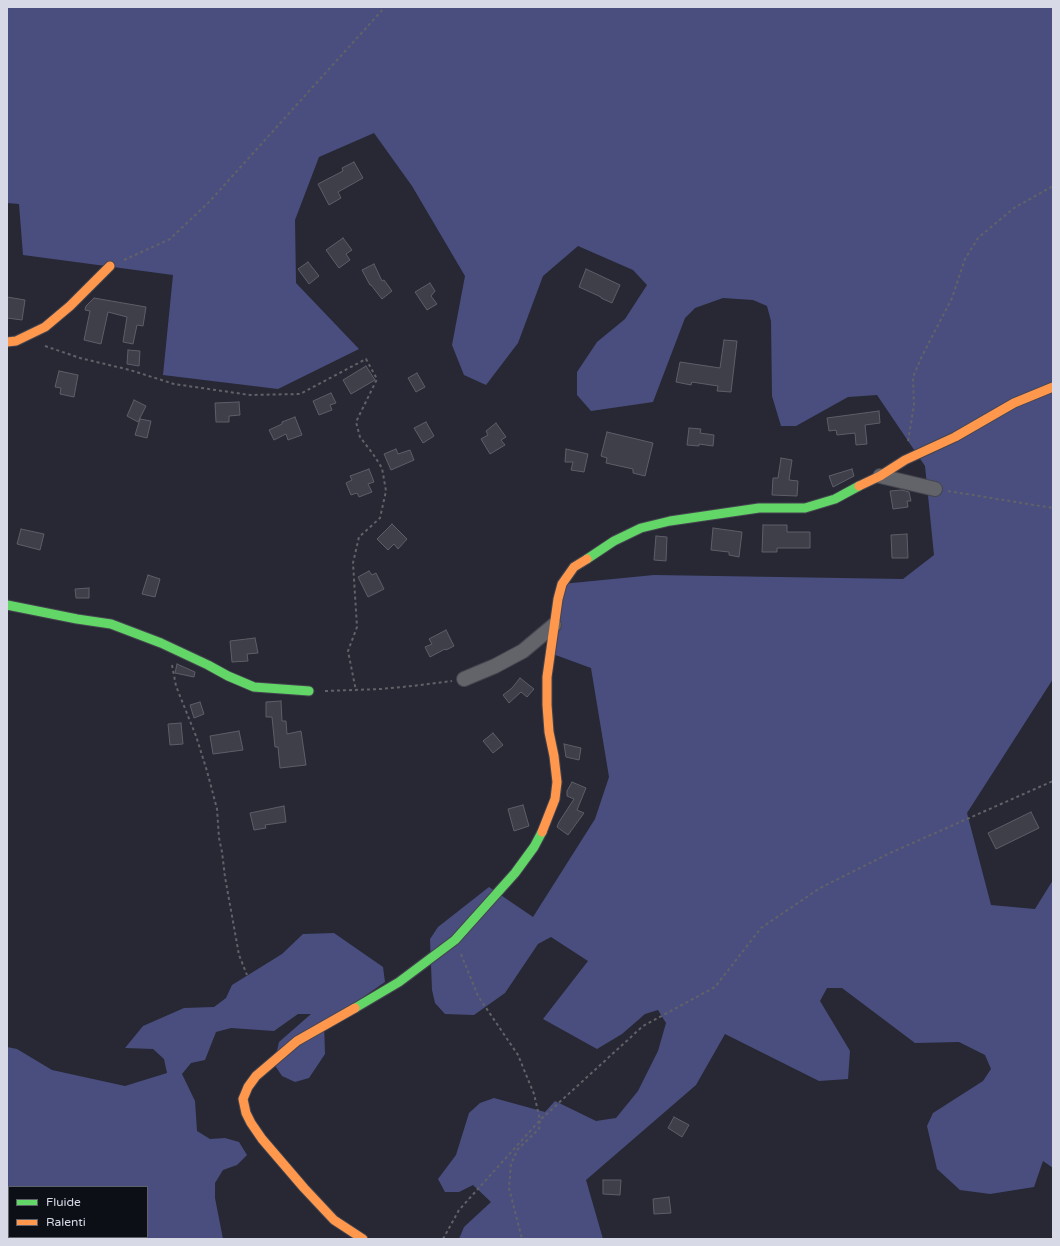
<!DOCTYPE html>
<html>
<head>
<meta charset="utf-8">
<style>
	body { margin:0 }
	#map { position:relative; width:1060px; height:1246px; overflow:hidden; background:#272833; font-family:"Varela Round",sans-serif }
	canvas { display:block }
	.frame { position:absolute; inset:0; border:8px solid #d7d9e7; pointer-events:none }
	.legend { position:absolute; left:8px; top:1186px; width:140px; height:52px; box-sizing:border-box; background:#0d0f17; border:1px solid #5e606a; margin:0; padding:5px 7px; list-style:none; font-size:12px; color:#d7d9e7 }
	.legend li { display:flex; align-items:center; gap:8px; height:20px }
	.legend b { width:20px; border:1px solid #5e606a }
</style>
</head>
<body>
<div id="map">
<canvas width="1060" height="1246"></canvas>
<div class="frame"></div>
<ul class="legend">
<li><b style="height:5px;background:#63d668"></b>Fluide</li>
<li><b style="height:5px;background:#ff974d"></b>Ralenti</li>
</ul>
</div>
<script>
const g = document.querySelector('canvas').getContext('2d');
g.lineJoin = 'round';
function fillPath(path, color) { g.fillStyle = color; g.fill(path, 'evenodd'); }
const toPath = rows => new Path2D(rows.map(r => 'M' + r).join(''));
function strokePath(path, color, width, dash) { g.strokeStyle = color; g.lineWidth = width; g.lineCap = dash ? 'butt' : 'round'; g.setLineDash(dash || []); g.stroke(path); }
fillPath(toPath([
	[7,7,1053,7,1053,679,967,813,991,905,1035,909,1053,880,1053,1168,1043,1161,1034,1187,990,1194,960,1190,937,1169,927,1126,933,1113,983,1081,991,1069,985,1055,959,1042,915,1043,842,988,827,988,820,1001,850,1051,848,1079,819,1081,725,1034,696,1085,586,1180,603,1239,459,1239,464,1227,491,1202,473,1185,459,1192,445,1192,438,1179,456,1155,469,1113,480,1103,494,1098,545,1112,555,1101,596,1121,616,1118,638,1091,658,1051,666,1023,658,1010,645,1014,622,1034,597,1049,543,1019,588,961,551,937,538,944,505,993,474,1015,445,1014,435,1003,432,990,430,939,438,927,489,887,533,917,595,819,609,777,591,668,550,653,562,584,654,575,903,579,934,555,925,466,877,395,848,397,796,426,781,426,772,396,771,321,767,306,753,300,723,298,695,308,685,318,653,402,591,411,577,395,577,372,597,342,625,319,647,285,633,270,578,246,543,276,518,343,486,385,464,375,452,345,465,276,412,186,374,133,319,157,295,220,296,283,359,349,278,389,163,375,173,275,23,255,19,204,7,203],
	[334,933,383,967,385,982,324,1024,325,1054,309,1078,295,1082,282,1076,274,1064,279,1042,311,1014,298,1014,274,1031,231,1028,216,1032,205,1060,191,1063,182,1074,195,1101,197,1131,210,1139,225,1138,239,1142,247,1155,237,1165,223,1170,215,1183,215,1198,223,1239,7,1239,7,1047,17,1049,52,1070,125,1086,167,1073,164,1059,153,1049,125,1048,143,1026,184,1008,214,1007,226,998,232,985,282,954,303,934],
	[9,1187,147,1187,147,1237,9,1237]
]), '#4a4e7f');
const building = toPath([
	[354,162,363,178,338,192,341,198,329,205,318,184,343,171,342,168,354,162],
	[343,238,352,250,346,254,350,260,339,268,326,250,343,238],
	[308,262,319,276,309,284,298,269,308,262],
	[374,264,382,281,384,280,392,291,382,299,371,285,370,285,362,270,374,264],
	[586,269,620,285,612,303,601,298,601,297,579,287,586,269],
	[430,283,435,291,431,296,437,304,427,310,415,292,430,283],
	[7,297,25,300,22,320,7,318,7,297],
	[94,298,146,307,143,326,137,325,133,344,123,342,127,317,108,312,101,344,84,340,90,311,85,310,86,306,94,298],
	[724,340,737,341,731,392,717,391,718,386,692,382,691,385,676,382,680,362,720,368,724,340],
	[128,350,140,351,139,366,127,364,128,350],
	[366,366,375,380,351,394,343,380,366,366],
	[59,371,78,375,74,397,60,394,61,388,55,387,59,371],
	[417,373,425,387,416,392,408,378,417,373],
	[331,393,336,403,330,405,332,410,319,415,313,401,331,393],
	[134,400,146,406,138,422,127,416,134,400],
	[239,402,240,415,229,416,229,422,216,422,215,403,239,402],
	[879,411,880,423,865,425,867,444,856,445,855,433,837,435,836,430,829,431,827,418,879,411],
	[295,417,302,435,288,440,286,434,274,440,269,430,282,424,282,422,295,417],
	[140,419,151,421,147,438,135,435,140,419],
	[426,422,434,436,423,443,414,428,426,422],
	[496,423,506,437,501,440,505,445,490,454,481,439,488,435,486,431,496,423],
	[689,428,701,429,700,433,714,435,713,446,699,444,699,446,687,445,689,428],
	[607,432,653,443,645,476,633,473,633,469,606,463,607,458,601,456,607,432],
	[396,449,398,454,410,450,414,460,391,470,384,454,396,449],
	[566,449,588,454,584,472,571,470,573,462,565,462,566,449],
	[781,458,792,460,789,480,798,481,797,496,772,495,773,478,778,478,781,458],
	[369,469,374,482,368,484,372,492,359,497,357,493,351,495,346,483,352,480,350,476,369,469],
	[852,469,854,476,833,487,829,476,852,469],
	[902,490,909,492,911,501,907,501,908,507,893,509,890,491,902,490],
	[392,524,407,539,398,549,394,544,388,550,377,539,392,524],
	[763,525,787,525,787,532,810,532,810,548,777,548,777,552,762,552,763,525],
	[713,528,742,532,739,557,729,555,729,552,711,550,713,528],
	[21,529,44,534,40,550,17,544,21,529],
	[907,534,908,558,892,558,891,535,907,534],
	[656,536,667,537,666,561,654,560,656,536],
	[369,571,372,575,376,573,384,589,368,597,358,577,369,571],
	[148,575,160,579,155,597,142,594,148,575],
	[89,588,89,598,76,598,75,589,89,588],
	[446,630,454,646,446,650,445,649,430,657,425,647,432,644,429,639,446,630],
	[255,638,258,653,247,654,248,661,232,662,230,641,255,638],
	[177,664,195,672,194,677,175,673,177,664],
	[520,678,534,689,527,697,521,692,509,703,503,695,512,688,520,678],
	[281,701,282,721,286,721,287,734,301,731,306,765,280,768,278,747,275,747,272,717,266,717,266,702,281,701],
	[200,702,204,714,194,718,190,705,200,702],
	[181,723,183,744,170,745,168,724,181,723],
	[239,731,243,750,213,754,210,736,239,731],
	[493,733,503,745,493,753,483,741,493,733],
	[564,744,581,748,579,760,566,757,564,744],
	[572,782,586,788,577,810,584,813,568,835,557,827,559,822,574,799,567,796,567,791,572,782],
	[523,805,529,826,514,831,508,809,523,805],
	[284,806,286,822,265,825,266,828,254,830,250,813,284,806],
	[1031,812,1039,828,996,849,988,833,1031,812],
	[674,1117,689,1125,682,1137,668,1128,674,1117],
	[603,1180,621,1180,620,1195,603,1194,603,1180],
	[669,1197,671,1213,654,1214,653,1199,669,1197]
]);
fillPath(building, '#3e3f48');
strokePath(building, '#5d5e68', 1);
const street = toPath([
	[880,476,935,489],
	[464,679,495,666,523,651,554,625]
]);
const fast = toPath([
	[587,559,614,541,641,528,670,521,759,508,805,508,835,499,859,486],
	[7,605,77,619,111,624,161,643,208,665,228,676,254,687,309,691],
	[355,1008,399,982,455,940,515,873,534,847,542,832]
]);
const slow = toPath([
	[7,342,16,341,45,327,70,306,110,266],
	[859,486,880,476,905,460,955,437,1014,403,1053,387],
	[542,832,555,799,557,782,554,756,549,732,547,705,547,677,558,599,562,584,574,567,587,559],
	[355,1008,297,1041,256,1076,248,1087,243,1099,246,1113,251,1123,262,1139,304,1188,334,1220,363,1239]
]);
strokePath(street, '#44454f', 16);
strokePath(fast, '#44454f', 11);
strokePath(slow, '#44454f', 11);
strokePath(toPath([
	[124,260,170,239,209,202,385,7],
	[45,346,80,358,130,370,174,384,250,395,300,394,366,359,377,379,356,422,360,437,373,454,382,468,386,491,380,518,359,537,353,563,357,627,348,651,356,691],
	[908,441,914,405,913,377,921,358,952,298,965,259,978,238,1014,208,1053,186],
	[948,491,1053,508],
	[172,665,176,686,196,736,207,771,217,809,219,838,222,852,225,877,239,955,247,975],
	[325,691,381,689,412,686,452,681],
	[461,954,478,996,518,1055,534,1094,540,1120,539,1129,518,1149,511,1164,509,1188,522,1239],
	[443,1239,459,1210,540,1120,643,1026,715,987,761,928,820,888,890,853,1053,781]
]), '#616268', 2, [3, 3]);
strokePath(street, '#636469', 14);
strokePath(fast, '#63d668', 9);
strokePath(slow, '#ff974d', 9);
</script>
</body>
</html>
